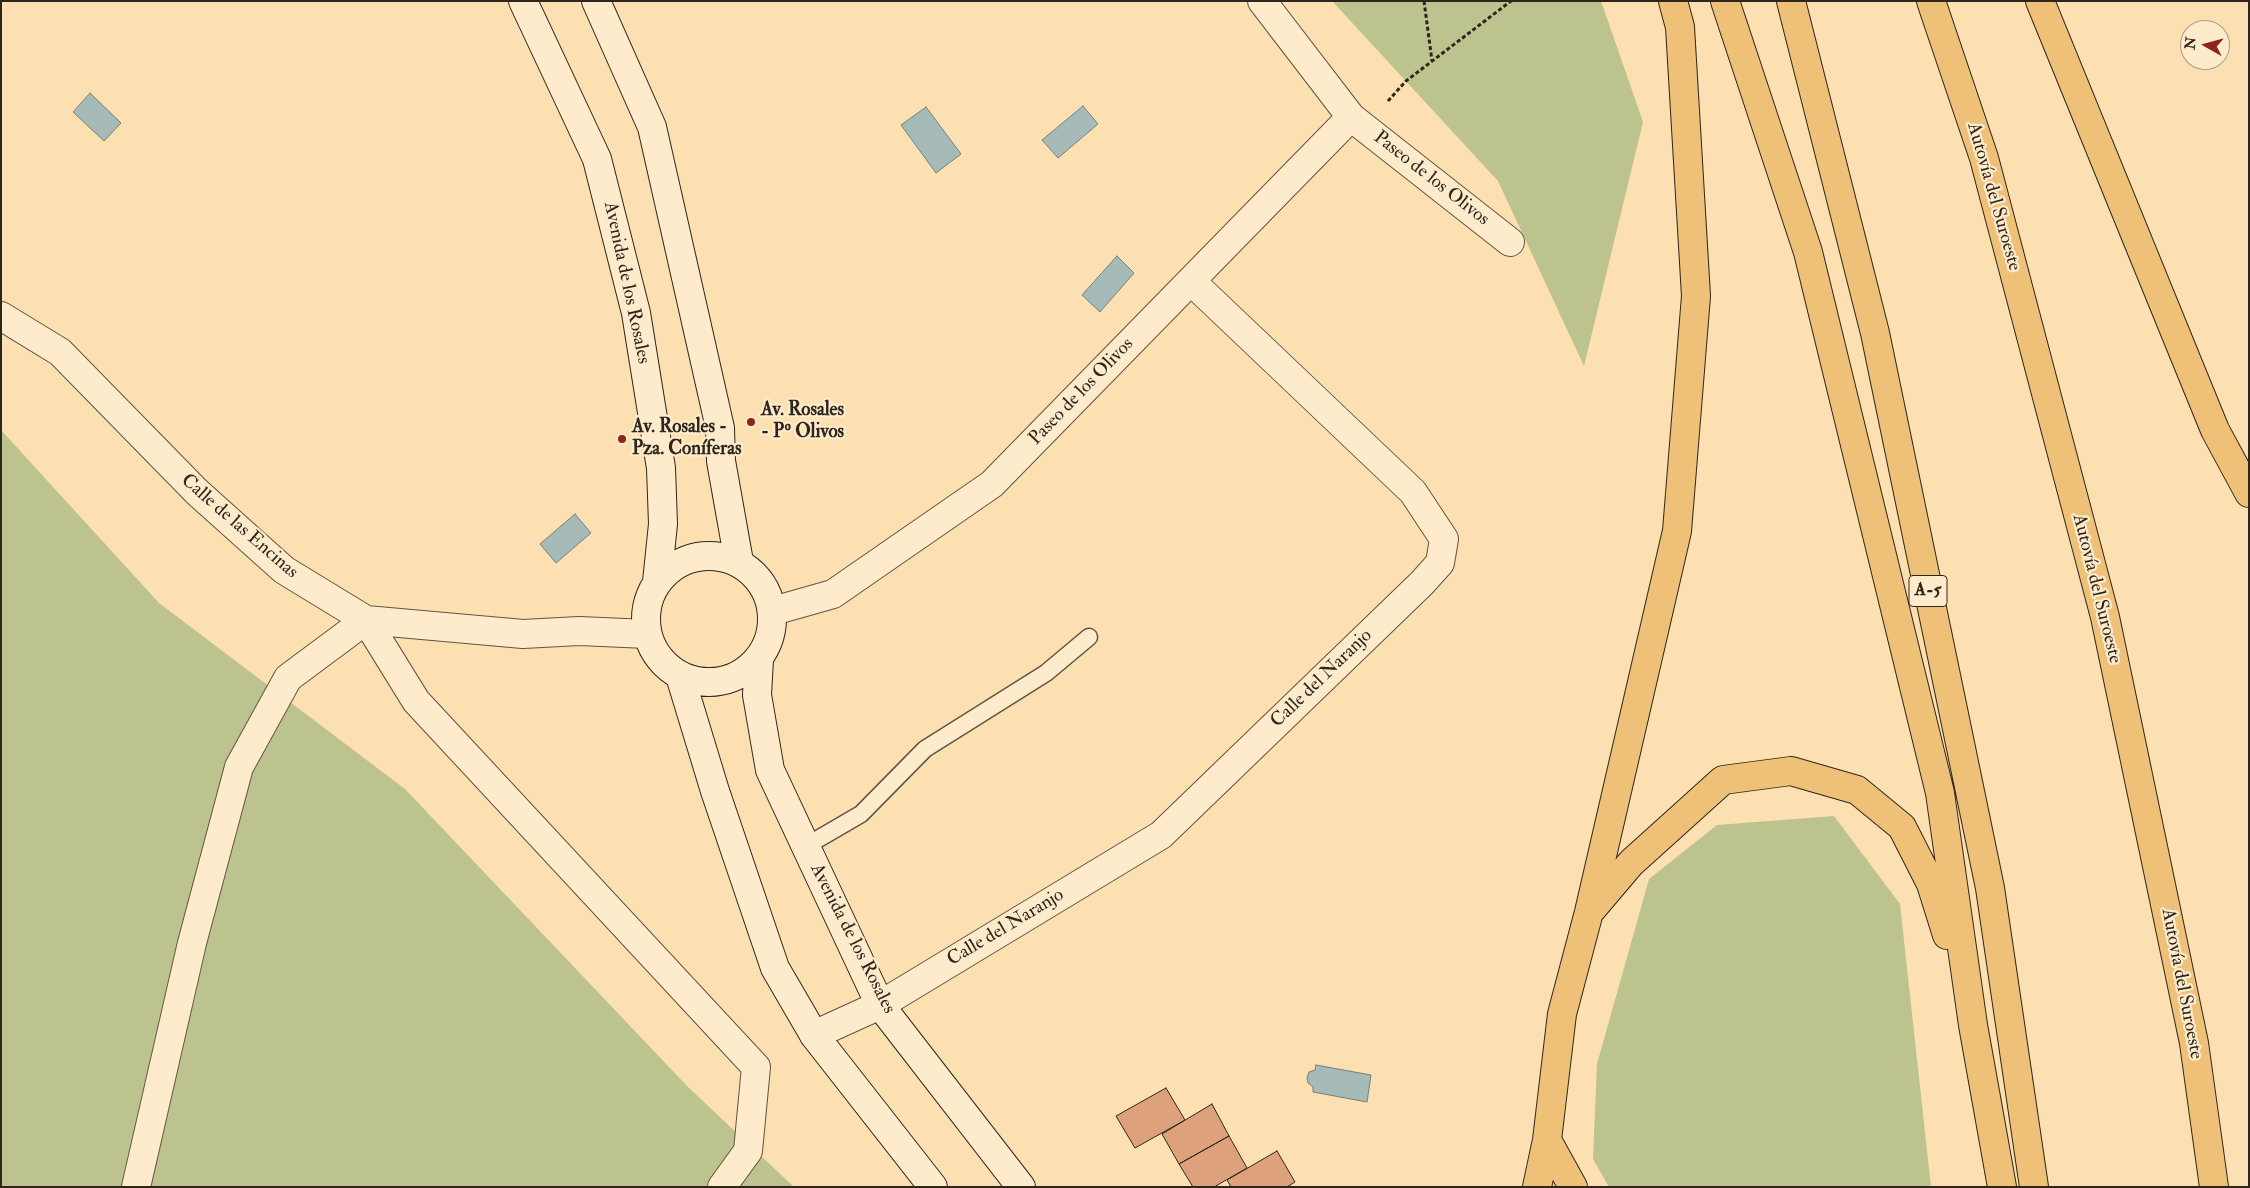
<!DOCTYPE html>
<html>
<head>
<meta charset="utf-8">
<style>
	body { margin:0 }
	#map { position:relative; width:2250px; height:1188px; overflow:hidden; background:#fce0b1; font-family:"IM FELL Double Pica",serif }
	canvas { display:block }
	.frame { position:absolute; inset:0; border:2px solid #2e261c; pointer-events:none }
	.north { position:absolute; left:2180px; top:20px; width:50px; height:50px; box-sizing:border-box; background:#fdebcc; border:1px solid #aa9c86; border-radius:50%; rotate:277deg; font-size:14px; font-weight:700; line-height:20px; text-align:center; color:#2e261c }
	.north::after { content:''; display:block; margin:auto; width:18px; height:22px; background:#8f2418; clip-path:polygon(50% 0,100% 100%,50% 72%,0 100%) }
</style>
</head>
<body>
<div id="map">
<canvas width="2250" height="1188"></canvas>
<div class="frame"></div>
<div class="north">N</div>
</div>
<script>
const g = document.querySelector('canvas').getContext('2d');
g.lineJoin = 'round';
function fillPath(path, color) { g.fillStyle = color; g.fill(path, 'evenodd'); }
const toPath = rows => new Path2D(rows.map(r => 'M' + r).join(''));
function strokePath(path, color, width, dash) { g.strokeStyle = color; g.lineWidth = width; g.lineCap = dash ? 'butt' : 'round'; g.setLineDash(dash || []); g.stroke(path); }
function write(font, color, halo, rows, align = 'center') {
  g.font = font + ' "IM FELL Double Pica",serif'; g.lineWidth = 4.5; g.setLineDash([]); g.textBaseline = 'middle'; g.strokeStyle = halo; g.fillStyle = color; for (const [text, x, y, turn = 0] of rows) {
    g.save(); g.translate(x, y); g.rotate((+turn || 0) * Math.PI / 180); g.textAlign = isNaN(turn) ? turn : align; if (halo) g.strokeText(text, 0, 0); g.fillText(text, 0, 0); g.restore();
  }
}
fillPath(toPath([
	[1332,1,1601,1,1643,122,1584,366,1498,181],
	[1,430,159,603,405,789,688,1087,794,1187,1,1187],
	[1834,816,1900,904,1931,1187,1609,1187,1593,1159,1597,1064,1649,879,1717,825]
]), '#bcc38e');
const water = toPath([
	[90,93,121,123,104,141,73,112,90,93],
	[1083,106,1098,124,1058,158,1042,140,1083,106],
	[926,107,961,154,936,173,901,125,926,107],
	[1117,256,1134,273,1100,312,1082,295,1117,256],
	[575,514,591,533,556,563,540,544,575,514],
	[1316,1065,1371,1075,1367,1102,1313,1092,1313,1087,1308,1083,1307,1078,1309,1072,1315,1070,1316,1065]
]);
fillPath(water, '#a6bab8');
strokePath(water, '#767f7a', 1);
const building = toPath([
	[1166,1088,1185,1120,1135,1148,1116,1116,1166,1088],
	[1212,1104,1229,1136,1179,1164,1162,1134,1212,1104],
	[1229,1136,1247,1168,1214,1187,1193,1187,1179,1164,1229,1136],
	[1277,1151,1295,1182,1287,1187,1231,1187,1227,1180,1277,1151]
]);
fillPath(building, '#dda27b');
strokePath(building, '#2e261c', 1);
const lane = toPath([
	[806,846,861,814,925,749,1046,673,1089,637]
]);
const street = toPath([
	[1351,117,1510,242],
	[1,316,60,352,197,492,284,570,366,620,523,634,579,631,647,634],
	[773,611,833,594,992,484,1351,117,1262,1],
	[814,1035,880,1005,1161,835,1422,583,1440,563,1444,539,1413,492,1191,281],
	[136,1187,192,943,239,767,288,678,366,620,416,701,756,1067,748,1151,722,1187]
]);
const secondary = toPath([
	[523,1,597,159,636,313,661,468,663,524,657,582],
	[596,1,652,127,720,428,721,461,739,562],
	'646 619a63 63 0 1 1 126 0a63 63 0 1 1-126 0Z',
	[759,659,757,695,770,770,880,1005,1021,1187],
	[680,676,715,791,775,968,814,1035,933,1187]
]);
const highway = toPath([
	[1725,1,1808,252,1940,793,1973,1025,2002,1187],
	[1791,1,1875,333,1990,888,2034,1187],
	[1931,1,1984,158,2105,617,2194,1043,2214,1187],
	[2040,1,2215,430,2249,493],
	[1592,909,1631,863,1723,780,1791,771,1857,790,1902,827,1931,884,1947,935],
	[1547,1140,1573,1187],
	[1537,1187,1547,1140,1562,1014,1589,912,1677,531,1696,296,1680,27,1673,1]
]);
strokePath(lane, '#625441', 19);
strokePath(street, '#625441', 30);
strokePath(secondary, '#2e261c', 30);
strokePath(highway, '#2e261c', 30);
strokePath(toPath([
	[1424,1,1432,61],
	[1388,101,1406,81,1511,1]
]), '#2e261c', 3, [4, 2.5]);
strokePath(lane, '#fdebcc', 16);
strokePath(street, '#fdebcc', 28);
strokePath(secondary, '#fdebcc', 28);
strokePath(highway, '#eec078', 28);
for (const [x, y, r, color] of [
	[751,422,5,"#8f2418"],
	[622,439,5,"#8f2418"]
]) { const dot = new Path2D(); dot.arc(x, y, r, 0, 2 * Math.PI); g.fillStyle = color; g.fill(dot); strokePath(dot, '#fdebcc', 2); }
for (const [x, y, w] of [
	[1928,591,38]
]) { const box = new Path2D(); box.roundRect(x - w / 2, y - 15.5, w, 31, 4); g.fillStyle = '#fdebcc'; g.fill(box); strokePath(box, '#2e261c', 1); }
write('bold 18px', '#2e261c', null, [
	["A-5",1928,591]
]);
write('19px', '#2e261c', '#fdebcc', [
	["Paseo de los Olivos",1431,179,38],
	["Autovía del Suroeste",1993,197,74],
	["Avenida de los Rosales",626,283,78],
	["Paseo de los Olivos",1082,392,-46],
	["Calle de las Encinas",239,527,41],
	["Autovía del Suroeste",2096,589,76],
	["Calle del Naranjo",1322,679,-44],
	["Calle del Naranjo",1006,928,-31],
	["Avenida de los Rosales",852,939,63],
	["Autovía del Suroeste",2181,984,79]
]);
write('bold 19px', '#2e261c', '#fdebcc', [
	["Av. Rosales",761,411],
	["- Pº Olivos",761,433],
	["Av. Rosales -",632,428],
	["Pza. Coníferas",632,450]
], 'left');
</script>
</body>
</html>
